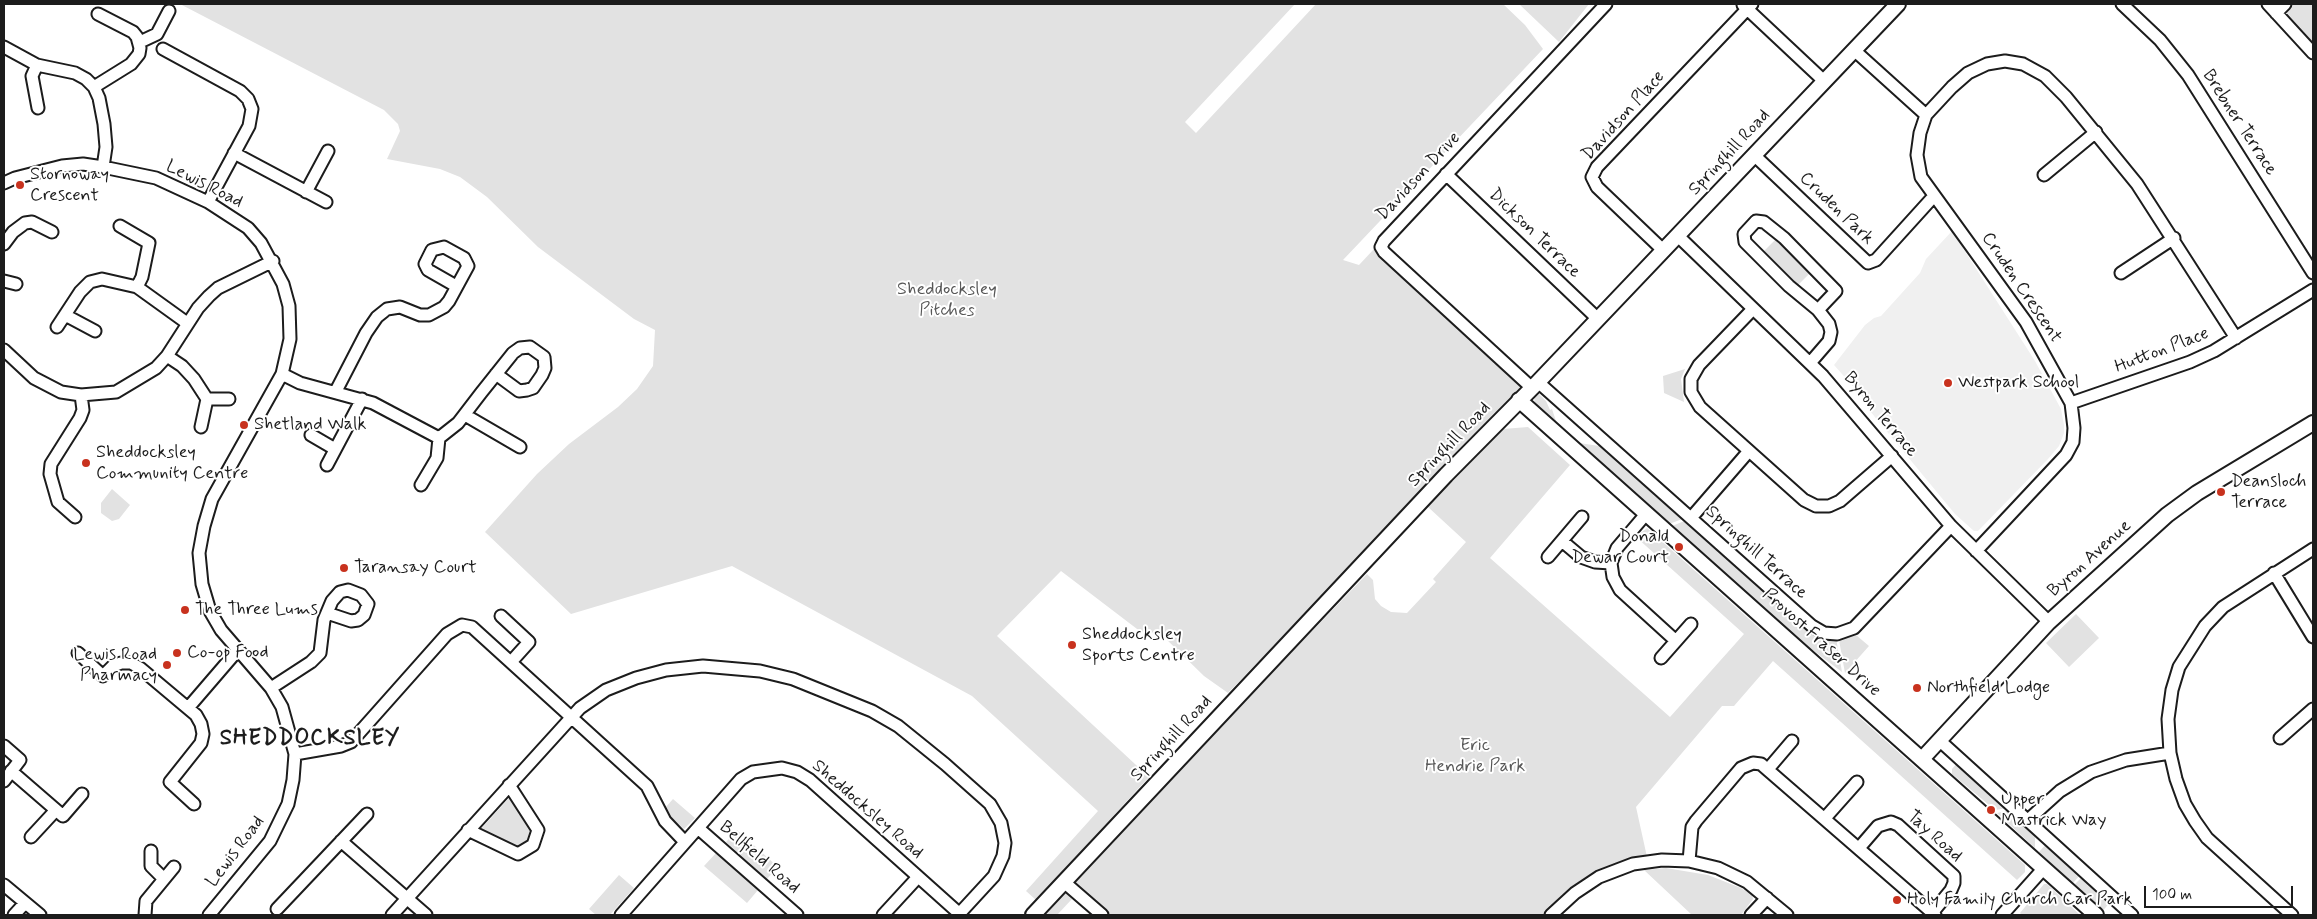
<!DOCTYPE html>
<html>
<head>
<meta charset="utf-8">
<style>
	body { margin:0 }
	#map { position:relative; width:2317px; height:919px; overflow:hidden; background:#fff; font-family:Mynerve,sans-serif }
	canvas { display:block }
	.frame { position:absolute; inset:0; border:5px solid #1c1c1c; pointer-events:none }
	.scale { position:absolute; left:2144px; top:886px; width:149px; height:22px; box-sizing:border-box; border:2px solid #1c1c1c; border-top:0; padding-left:6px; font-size:15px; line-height:18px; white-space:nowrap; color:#1c1c1c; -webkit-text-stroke:4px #fff; paint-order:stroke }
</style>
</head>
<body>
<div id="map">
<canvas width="2317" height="919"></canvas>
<div class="frame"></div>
<div class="scale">100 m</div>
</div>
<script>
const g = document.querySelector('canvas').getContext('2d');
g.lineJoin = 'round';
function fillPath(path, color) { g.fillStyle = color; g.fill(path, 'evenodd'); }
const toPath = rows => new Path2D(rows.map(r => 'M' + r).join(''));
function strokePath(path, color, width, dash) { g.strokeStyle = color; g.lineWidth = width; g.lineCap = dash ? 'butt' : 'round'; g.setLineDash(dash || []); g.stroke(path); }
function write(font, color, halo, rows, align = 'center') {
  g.font = font + ' Mynerve,sans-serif'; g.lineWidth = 4; g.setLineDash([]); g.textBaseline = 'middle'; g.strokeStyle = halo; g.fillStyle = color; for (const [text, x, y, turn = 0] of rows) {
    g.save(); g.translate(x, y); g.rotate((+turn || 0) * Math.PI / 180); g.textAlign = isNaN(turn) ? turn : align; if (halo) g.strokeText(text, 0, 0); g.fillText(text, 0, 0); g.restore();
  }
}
fillPath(toPath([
	[1952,231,2035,361,2061,409,2064,425,2064,433,2059,446,2048,459,1978,531,1974,531,1955,514,1865,405,1866,401,1834,365,1865,325,1874,318,1881,316,1920,273,1926,259]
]), '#f0f0f0');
fillPath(toPath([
	[180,4,1295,4,1185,122,1196,133,1316,4,1503,4,1525,25,1543,49,1343,260,1359,265,1374,249,1519,380,1520,390,1228,693,1204,676,1165,638,1165,633,1141,632,1061,571,997,636,1149,777,1036,900,1026,891,1098,811,972,696,732,566,571,614,485,532,537,474,569,444,618,407,637,389,653,366,655,330,634,319,538,247,487,197,460,177,440,169,387,159,400,131,398,124,384,110],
	[1519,4,1589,4,1559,42],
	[2292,4,2313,4,2313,49,2286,16,2287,10],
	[1776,239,1782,240,1791,249,1789,252,1796,260,1799,257,1811,272,1798,285,1791,284,1782,275,1784,272,1777,265,1774,268,1765,259,1763,252],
	[1685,369,1681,379,1684,402,1664,393,1663,376],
	[1539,394,1546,401,1550,410,1552,409,1557,424,1535,405,1534,397],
	[1528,427,1570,465,1490,558,1670,717,1744,634,1636,537,1647,528,2025,865,2025,872,2017,880,1773,661,1734,706,1722,706,1636,807,1647,857,1552,907,1545,915,1108,915,1071,882,1367,574,1373,580,1375,599,1381,606,1391,612,1407,613,1436,582,1433,579,1466,542,1428,507,1503,429],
	[1579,443,1606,447,1685,518,1669,524],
	[112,489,130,505,119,519,112,521,101,513,101,503],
	[1687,520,1836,638,1842,672,1798,639,1672,526],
	[2076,614,2099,638,2069,667,2046,643],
	[1856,635,1869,646,1845,673,1839,640],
	[1958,762,2008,808,1995,810,1952,774,1952,769],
	[509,798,513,799,532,829,532,836,528,843,520,847,514,848,484,833,481,829],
	[673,799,695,818,684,829,670,817,665,808],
	[2010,810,2035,833,2035,848,1997,813],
	[737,830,778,867,767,879,726,842],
	[2047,843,2081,874,2073,883,2039,852],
	[716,853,758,890,747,903,704,866],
	[1666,868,1708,875,1741,888,1752,895,1753,899,1741,915,1692,915,1644,870],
	[619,875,634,888,610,915,596,915,589,909],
	[2083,876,2111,901,2101,913,2072,887],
	[2044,884,2047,884,2080,915,2022,915,2020,913],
	[1065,892,1072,899,1057,915,1040,915,1061,893]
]), '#e2e2e2');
const minor = toPath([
	[2122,4,2160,40,2188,75,2313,273],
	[2268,4,2313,53],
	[1743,5,1824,81],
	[2276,13,2285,4],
	[140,42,157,34,169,11],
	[4,47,37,65,75,73,86,79,94,87,99,98,104,124,106,147,103,167],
	[163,49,240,91,248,99,252,109,249,126,208,202],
	[1854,50,1926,115,1920,133,1917,155,1921,177,2026,322,2071,403,2074,428,2073,442,2066,455,1976,551],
	[37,65,32,76,38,108],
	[94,87,131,64,139,54,140,48,137,37,133,32,98,14],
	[1926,115,1952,87,1968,73,1987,64,2005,61,2023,64,2045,76,2066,97,2137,184,2236,338],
	[234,153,326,202],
	[1754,155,1868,263,1876,260,1934,196],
	[1446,174,1598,319],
	[2044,175,2096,132],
	[4,183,15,178,62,166,83,164,103,167,156,178,208,202,248,228,261,243,283,284,289,306,290,339,282,374,212,499,204,526,199,553,202,584,210,611,221,630,271,688,282,707,295,754,293,780,288,804,270,841,209,915],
	[306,192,328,151],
	[120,226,149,243,142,277,137,287],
	[1678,236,1823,376,1951,526,2049,622],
	[4,244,13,232,25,223,32,222,52,232],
	[1664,251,1597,187,1592,177,1597,167,1752,4],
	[2121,273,2174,238],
	[4,281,16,284],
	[1753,309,1699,365,1691,379,1691,392,1700,407,1804,500,1816,506,1829,506,1840,501,1892,456],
	[65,315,95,331],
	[57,327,80,292,90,282,102,279,137,287,187,323],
	[4,350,34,378,61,392,81,395,116,392,156,368,167,356,198,308,209,296,218,288,273,261],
	[167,356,182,366,194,379,207,399,201,427],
	[1810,363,1829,341,1831,332,1829,324,1818,310,1789,286,1745,242,1744,234,1756,221,1764,222,1784,238,1836,291,1818,310],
	[282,374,300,383,373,403,439,438,458,423,481,393,513,353,520,348,530,347,544,357,545,368,542,375,533,388,527,390,519,391,496,374],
	[1538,382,1812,626,1824,633,1837,634,1854,628,1951,526],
	[1532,388,1384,252,1381,247,1384,241,1606,4],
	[336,391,366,333,377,317,387,309,400,307,420,315,429,315,444,307,449,301,468,266,464,258,444,247,432,250,425,264,428,270,456,286],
	[207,399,229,399],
	[2071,403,2190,362,2214,351,2313,290],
	[465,415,520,447],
	[311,435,335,449],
	[327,465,362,399],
	[421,485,437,458,439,438],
	[1646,514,1617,548,1611,563,1613,577,1620,590,1676,641],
	[75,517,58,502,50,474,51,464,80,418,83,410,81,395],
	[1691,518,1749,451],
	[1562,541,1581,557,1595,562,1611,563],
	[1548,557,1582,517],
	[2274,573,2313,637],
	[501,616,529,642,511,662],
	[78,653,103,676,113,666,121,663,131,663,140,668,196,715,201,724,203,734,201,743,170,782,194,804],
	[1661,658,1691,624],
	[271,688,311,662,320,653,324,620,332,601,340,592,348,590,361,595,368,604,364,615,358,620,351,621,327,613],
	[188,708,237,651],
	[2280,738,2313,709],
	[1939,740,2132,915],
	[4,746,20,760,4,781],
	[295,754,341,746,351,742,447,634,462,625,472,627,647,786,665,821,685,842],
	[1769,768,1792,741],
	[11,771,63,816,82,794],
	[1825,818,1857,782],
	[2028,820,2060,791,2091,772,2126,760,2170,753],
	[698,828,797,915],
	[468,830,518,854,533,845,538,830,509,785],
	[31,837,56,810],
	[341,841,426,915],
	[1859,848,1878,826,1891,822,1898,825,1954,876,1954,883,1951,890,1932,913],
	[151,851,151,866,164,879],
	[1689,861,1692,827,1696,821,1741,768,1753,763,1761,764,1935,915],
	[1064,882,1102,915],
	[4,885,40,915],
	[277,909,367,814],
	[14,915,25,903],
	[145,915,146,901,174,867],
	[392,915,580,708,606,690,636,678,666,670,703,666,760,671,793,679,872,711,898,726,945,764,990,804,1001,823,1005,843,1003,856,994,876,959,914],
	[621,915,741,779,753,772,782,768,797,772,810,780,961,915],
	[883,915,918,877],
	[1551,915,1575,893,1599,877,1633,864,1662,860,1689,861,1718,868,1747,882,1787,915],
	[1751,915,1767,898],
	[2002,915,2044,868],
	[2292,915,2207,838,2195,821,2185,804,2176,779,2170,753,2168,719,2172,690,2179,667,2205,626,2223,607,2313,549]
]);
const tertiary = toPath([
	[1519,400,2096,915],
	[1922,759,2049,622,2167,515,2197,493,2313,423],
	[1033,915,1446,475,1538,382,1898,4]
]);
strokePath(minor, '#1c1c1c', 15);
strokePath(tertiary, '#1c1c1c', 18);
strokePath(minor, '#fff', 11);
strokePath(tertiary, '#fff', 14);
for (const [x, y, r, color] of [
	[20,185,5,"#c8321e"],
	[1948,383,5,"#c8321e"],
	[244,425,5,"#c8321e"],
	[86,463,5,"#c8321e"],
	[2221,492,5,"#c8321e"],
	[1679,547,5,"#c8321e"],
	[344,568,5,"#c8321e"],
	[185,610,5,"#c8321e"],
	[1072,645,5,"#c8321e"],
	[177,653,5,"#c8321e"],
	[167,665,5,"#c8321e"],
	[1917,688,5,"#c8321e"],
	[1991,810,5,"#c8321e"],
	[1897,900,5,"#c8321e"]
]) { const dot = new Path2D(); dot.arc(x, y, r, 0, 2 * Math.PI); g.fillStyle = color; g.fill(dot); strokePath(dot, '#fff', 2); }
write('18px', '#1c1c1c', '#fff', [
	["Davidson Place",1624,116,-48],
	["Brebner Terrace",2239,123,57],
	["Springhill Road",1730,153,-47],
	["Davidson Drive",1419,177,-47],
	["Lewis Road",204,185,27],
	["Cruden Park",1836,209,44],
	["Dickson Terrace",1534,234,44],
	["Cruden Crescent",2021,288,56],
	["Hutton Place",2162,351,-21],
	["Byron Terrace",1880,415,50],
	["Springhill Road",1450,445,-46],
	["Springhill Terrace",1756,553,42],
	["Byron Avenue",2090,559,-42],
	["Provost Fraser Drive",1821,643,42],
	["Springhill Road",1172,739,-47],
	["Sheddocksley Road",867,810,41],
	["Tay Road",1934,837,42],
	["Lewis Road",236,852,-53],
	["Bellfield Road",759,858,41]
]);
write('18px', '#1c1c1c', '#fff', [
	["Stornoway",30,175],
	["Crescent",30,196],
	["Westpark School",1958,383],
	["Shetland Walk",254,425],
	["Sheddocksley",96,453],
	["Community Centre",96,474],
	["Deansloch",2231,482],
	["Terrace",2231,503],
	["Donald",1669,537,"right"],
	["Dewar Court",1669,558,"right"],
	["Taransay Court",354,568],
	["The Three Lums",195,610],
	["Sheddocksley",1082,635],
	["Sports Centre",1082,656],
	["Co-op Food",187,653],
	["Lewis Road",157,655,"right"],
	["Pharmacy",157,676,"right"],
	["Northfield Lodge",1927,688],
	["Upper",2001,800],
	["Mastrick Way",2001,821],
	["Holy Family Church Car Park",1907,900]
], 'left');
write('18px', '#575757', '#fff', [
	["Sheddocksley",947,290],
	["Pitches",947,311],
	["Eric",1475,746],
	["Hendrie Park",1475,767]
]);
g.letterSpacing = '1px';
write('bold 22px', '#1c1c1c', '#fff', [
	["SHEDDOCKSLEY",310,739]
]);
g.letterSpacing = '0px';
</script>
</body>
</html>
